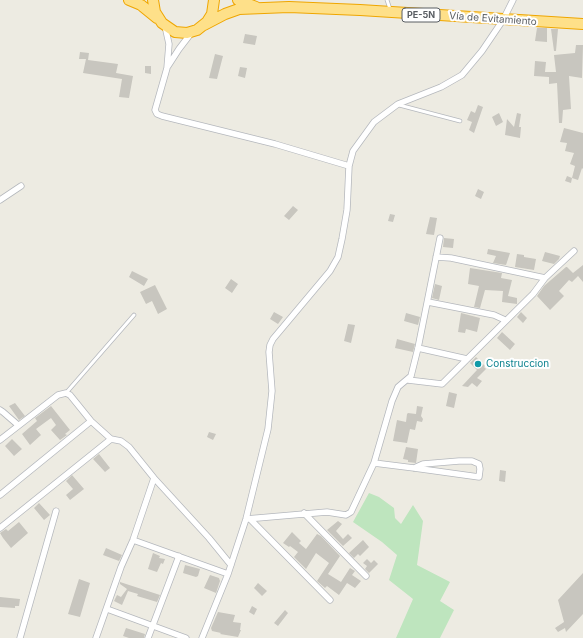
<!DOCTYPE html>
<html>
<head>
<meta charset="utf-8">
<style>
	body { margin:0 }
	canvas { display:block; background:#edebe2 }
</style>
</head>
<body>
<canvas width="583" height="638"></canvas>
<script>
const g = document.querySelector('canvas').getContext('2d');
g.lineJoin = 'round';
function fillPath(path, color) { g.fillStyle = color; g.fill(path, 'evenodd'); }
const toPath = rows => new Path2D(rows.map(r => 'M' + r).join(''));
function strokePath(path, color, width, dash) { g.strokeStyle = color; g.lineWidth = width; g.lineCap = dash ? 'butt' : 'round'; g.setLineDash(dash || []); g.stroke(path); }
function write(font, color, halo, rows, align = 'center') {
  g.font = font + ' Inter,sans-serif'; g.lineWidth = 4; g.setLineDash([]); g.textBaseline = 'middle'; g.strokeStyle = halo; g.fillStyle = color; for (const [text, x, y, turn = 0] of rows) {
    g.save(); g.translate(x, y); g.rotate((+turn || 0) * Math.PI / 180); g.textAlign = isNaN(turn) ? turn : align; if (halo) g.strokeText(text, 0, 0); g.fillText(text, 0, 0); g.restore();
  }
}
fillPath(toPath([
	[369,493,379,497,394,508,395,518,401,524,413,505,423,521,417,565,450,582,440,601,454,610,440,638,396,638,413,599,389,580,397,555,382,542,353,522]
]), '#bee5be');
fillPath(toPath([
	[537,28,547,28,547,42,535,41],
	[551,29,558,29,556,51,554,51],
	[245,34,257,36,255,45,243,43],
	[576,45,583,45,582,78,569,76,571,109,563,110,562,123,559,123,557,83,549,84,549,77,534,76,535,61,546,62,545,72,556,72,554,55,575,53],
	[80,52,89,53,88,60,118,64,116,73,133,76,129,98,119,97,122,79,83,73,86,59,79,59],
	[215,54,223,56,217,79,209,78],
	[145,66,151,66,151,74,145,73],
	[240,67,247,68,245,78,238,76],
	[478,105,483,107,474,133,469,130,472,122,467,120,471,111,475,113],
	[499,113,503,122,496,126,492,117],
	[517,113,521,114,519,127,521,127,520,138,505,135,507,119,514,127],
	[564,128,583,133,583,169,582,168,578,180,572,178,575,166,570,164,574,153,565,151,567,143,560,142],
	[567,176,572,178,571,183,565,181],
	[478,189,484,192,481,199,475,196],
	[293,206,298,210,289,220,284,216],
	[390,214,395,215,393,222,388,221],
	[430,217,437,218,434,235,426,234],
	[444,238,454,239,453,248,443,247],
	[488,249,510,253,506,265,493,263,496,256,487,254],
	[545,252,560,256,559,259,554,264,542,261],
	[517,254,524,255,524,257,536,259,534,270,515,267],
	[583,265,583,282,578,276,572,282,569,280,559,291,564,296,550,310,537,296,544,286,566,267,567,267,573,273],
	[470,268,502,273,501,278,512,280,508,296,517,298,517,304,502,302,503,291,485,290,480,308,474,307,479,286,468,284],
	[132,271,148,279,144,286,129,277],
	[231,279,238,284,232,293,225,288],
	[435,284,442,286,439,300,432,298],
	[155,285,167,309,158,314,152,301,146,304,140,292],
	[274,312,283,317,278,324,270,319],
	[521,312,527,318,523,323,517,317],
	[406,313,420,317,418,325,404,321],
	[461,313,480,318,477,332,466,329,465,333,458,332],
	[348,324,355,325,351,343,344,341],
	[502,332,515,344,510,350,497,338],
	[397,339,415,344,413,352,395,348],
	[476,357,485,366,484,367,486,369,477,378,482,381,477,387,472,383,468,387,462,386,477,370,470,363],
	[449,392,457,394,454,408,446,406],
	[15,403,25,416,19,420,9,406],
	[51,406,70,430,65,434,67,435,60,440,51,430,56,425,51,418,36,429,41,435,30,445,22,434,37,421,35,418],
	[417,406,423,407,421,416,423,419,422,422,417,421,415,430,410,429,407,443,393,441,397,420,406,422,407,414,408,413,416,414],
	[209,432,216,434,213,440,207,437],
	[12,439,22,449,14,456,5,446],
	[406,447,418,449,416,463,408,462,408,460,403,459],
	[99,454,110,468,105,472,93,459],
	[500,470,506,471,505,482,499,481],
	[72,475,84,489,70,500,66,495,73,489,66,481],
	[39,503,50,515,44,520,34,508],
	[338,521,342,524,336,531,343,539,348,534,352,538,343,546,327,530],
	[19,522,28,533,11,548,3,538,0,533,6,529,8,531],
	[292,532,301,541,299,543,306,549,317,534,321,536,340,556,328,574,341,582,350,568,355,571,352,575,361,581,355,588,347,583,339,595,327,586,325,588,317,581,329,563,316,553,306,569,294,557,298,552,290,546,289,547,283,543],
	[363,540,369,547,360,556,358,554,354,558,349,553],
	[106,548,122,555,119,561,103,555],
	[153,553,160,556,159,558,165,559,163,564,161,563,157,572,148,569],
	[367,559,371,563,374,560,378,564,369,573,365,569,367,566,363,563],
	[185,565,200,569,198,576,196,577,183,573],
	[583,573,583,614,566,632,565,628,558,632,555,628,564,622,558,600],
	[210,575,219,578,220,581,216,593,204,588],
	[79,579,90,583,80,617,68,614],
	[120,582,160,595,157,602,137,596,138,594,128,591,122,605,114,601,117,595,121,597,127,589,120,584],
	[258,583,267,591,262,596,254,588],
	[0,597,20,599,19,606,15,606,15,608,0,607],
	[252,606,257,609,254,615,249,612],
	[285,610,288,613,278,626,274,623],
	[218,612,235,615,233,622,241,623,240,630,241,630,238,637,220,634,221,633,212,631,211,628],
	[126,628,145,634,144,638,129,638,123,636]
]), '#c8c6bf');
const lane = toPath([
	[387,0,390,9],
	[399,105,460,121],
	[66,393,134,315]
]);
const street = toPath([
	[165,26,169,44,167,68,155,110,157,114,162,116,275,144,349,166],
	[168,66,179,49,192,32],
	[0,200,21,186],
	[436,257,451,258,545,278,574,251],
	[428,302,494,315,505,320],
	[418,348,467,359],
	[408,380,442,384,533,294,545,278],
	[0,410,3,412,18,425],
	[0,440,58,395,66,393,70,395,91,421,111,439,121,441,129,447,154,478,209,538,231,565],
	[374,463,414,468,479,477,480,469,479,464,472,461,459,461,423,464,414,468],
	[0,495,91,421],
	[304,513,366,576],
	[246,519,327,512,346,515,351,512,374,463,392,401,398,387,411,376,418,348,440,238],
	[250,519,330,600],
	[0,528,111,439],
	[133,540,228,574],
	[107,609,186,638],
	[20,638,56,511],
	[96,638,121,567,133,540,154,478],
	[148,638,179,556],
	[202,638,228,574,246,519,268,429,272,391,269,352,270,345,273,339,330,271,338,257,342,239,347,210,349,166,353,151,374,122,398,104,441,87,462,75,482,51,503,20,513,0]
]);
const highway = toPath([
	[129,0,141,5,157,18],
	[153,0,155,12,162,23,175,32,187,33,197,30,207,22,212,14,214,0],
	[238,0,256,7],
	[204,25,225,14,239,9,289,7,360,10,583,24]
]);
strokePath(lane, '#b5b8bd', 4.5);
strokePath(street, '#b5b8bd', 7);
strokePath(highway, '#efa600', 12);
strokePath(lane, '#fff', 3);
strokePath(street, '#fff', 5.5);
strokePath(highway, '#fee089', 10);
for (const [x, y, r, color] of [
	[478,364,4,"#0f9aa8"]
]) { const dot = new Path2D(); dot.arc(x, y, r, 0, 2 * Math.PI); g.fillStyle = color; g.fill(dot); strokePath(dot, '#fff', 1.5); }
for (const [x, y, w] of [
	[421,15,38]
]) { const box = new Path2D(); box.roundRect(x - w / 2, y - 7, w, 14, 3); g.fillStyle = '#fff'; g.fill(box); strokePath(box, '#5a5e63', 1); }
write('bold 9px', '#5a5e63', null, [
	["PE-5N",421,15]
]);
write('10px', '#5a5e63', '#fff', [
	["Vía de Evitamiento",493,19,4]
]);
write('10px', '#0d838f', '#fff', [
	["Construccion",486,364]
], 'left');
</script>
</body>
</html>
